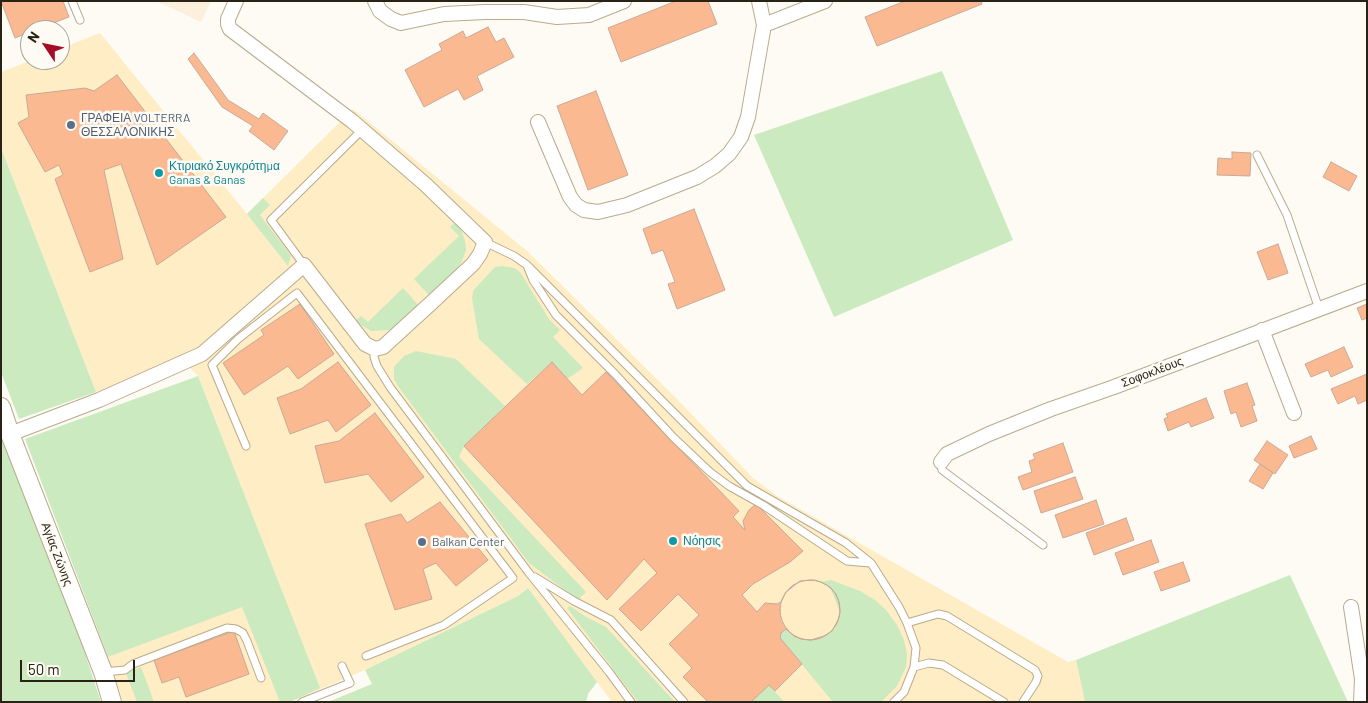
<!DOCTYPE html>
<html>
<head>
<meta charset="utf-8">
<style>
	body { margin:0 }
	#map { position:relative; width:1368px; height:703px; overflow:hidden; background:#fdfbf4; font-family:Barlow,sans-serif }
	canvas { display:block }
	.frame { position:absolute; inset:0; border:2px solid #292317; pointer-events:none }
	.north { position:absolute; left:20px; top:20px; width:50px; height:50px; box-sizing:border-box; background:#fdfbf4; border:1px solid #a8a59c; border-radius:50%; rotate:304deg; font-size:14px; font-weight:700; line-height:20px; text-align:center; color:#292317 }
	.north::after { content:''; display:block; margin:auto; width:18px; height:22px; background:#a60c23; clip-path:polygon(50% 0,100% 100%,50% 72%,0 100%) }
	.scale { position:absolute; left:20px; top:660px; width:115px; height:22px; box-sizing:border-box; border:2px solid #292317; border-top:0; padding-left:6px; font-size:15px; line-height:18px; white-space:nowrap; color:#292317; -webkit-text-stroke:4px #fdfbf4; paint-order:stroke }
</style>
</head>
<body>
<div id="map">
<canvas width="1368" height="703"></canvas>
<div class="frame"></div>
<div class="north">N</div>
<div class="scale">50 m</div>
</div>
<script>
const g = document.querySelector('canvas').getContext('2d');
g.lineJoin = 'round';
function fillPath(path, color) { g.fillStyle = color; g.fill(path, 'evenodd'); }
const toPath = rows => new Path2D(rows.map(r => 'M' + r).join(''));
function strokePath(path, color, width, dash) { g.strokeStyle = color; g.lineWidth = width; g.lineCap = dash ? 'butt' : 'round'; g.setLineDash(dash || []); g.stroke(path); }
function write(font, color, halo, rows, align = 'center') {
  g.font = font + ' Barlow,sans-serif'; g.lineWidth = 5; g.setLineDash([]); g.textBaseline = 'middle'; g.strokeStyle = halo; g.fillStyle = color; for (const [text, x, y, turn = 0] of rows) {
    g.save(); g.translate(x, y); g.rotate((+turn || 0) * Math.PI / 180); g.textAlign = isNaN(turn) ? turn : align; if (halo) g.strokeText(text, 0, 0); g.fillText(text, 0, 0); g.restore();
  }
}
fillPath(toPath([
	[156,1,211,1,201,22]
]), '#fcefdb');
fillPath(toPath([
	[100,33,247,214,353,109,527,251,675,397,753,478,777,496,1068,662,1076,660,1085,702,612,702,527,588,518,596,365,670,290,702,123,702,108,657,282,591,198,376,186,364,96,392,1,148,1,72,32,60,60,60,60,49]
]), '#feedc5');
fillPath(toPath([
	[942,71,1013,240,834,317,754,135],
	[1,148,96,392,19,419,1,372],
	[263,198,270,205,260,215,291,256,288,266,247,214],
	[455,223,460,227,465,241,466,250,462,261,456,271,430,296,414,279,459,236,450,227],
	[502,266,514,268,520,272,549,319,560,330,553,337,583,368,567,379,552,362,527,384,479,339,472,298,473,291,495,267],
	[403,288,419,306,397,327,390,330,371,331,355,321,361,316,368,322],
	[416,351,456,359,505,406,464,446,459,457,586,592,578,600,529,563,398,386,394,379,394,367,404,356],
	[198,376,320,688,290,702,280,702,242,607,108,657,25,439],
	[1,426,65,593,101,702,1,702],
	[1290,575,1348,702,1085,702,1076,660],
	[831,580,860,591,875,600,886,610,897,625,904,640,907,654,906,667,897,686,881,702,833,702,780,638,781,633,786,629,794,636,801,639,811,640,824,636,832,631,838,620,840,612,830,587,821,582],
	[528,588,597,682,588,694,586,702,328,702,372,684,365,670,518,596],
	[570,606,586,617,606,627,675,702,638,702,567,608],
	[141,667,154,702,137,702,126,673],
	[769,685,784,702,751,702]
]), '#cbeabf');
const building = toPath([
	[1,1,63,1,69,17,35,30,30,30,30,32,15,38,1,1],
	[676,1,708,1,717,24,621,62,608,28,676,1],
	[905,1,981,1,982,4,877,46,865,17,905,1],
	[488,27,496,42,504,38,514,57,477,76,483,90,464,100,458,89,424,107,405,70,442,50,439,44,463,31,466,38,488,27],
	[194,53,228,100,259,119,263,113,288,131,274,150,249,131,253,126,222,107,188,59,194,53],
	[117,75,226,217,157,265,121,164,104,170,123,259,90,272,55,179,63,175,59,165,45,172,18,123,29,117,26,95,85,88,94,91,117,75],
	[596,91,628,175,588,190,557,106,596,91],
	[1232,152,1251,153,1250,176,1217,175,1218,158,1232,159,1232,152],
	[1331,162,1357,176,1349,191,1323,177,1331,162],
	[694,209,725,290,677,309,668,284,675,282,663,250,652,254,643,229,694,209],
	[1278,244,1288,273,1268,280,1257,252,1278,244],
	[300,304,334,354,298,379,288,366,244,395,223,363,264,335,261,330,300,304],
	[1367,304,1367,318,1362,320,1357,308,1367,304],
	[1344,347,1353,367,1331,377,1328,370,1311,377,1305,364,1344,347],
	[338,362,371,405,336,432,328,420,290,434,277,398,301,389,338,362],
	[552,362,582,395,606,372,739,511,733,517,745,530,743,521,749,510,756,504,803,551,790,562,753,584,742,595,757,612,765,603,777,604,781,602,786,592,800,581,814,580,821,582,830,587,836,594,839,602,840,612,838,620,832,631,824,636,811,640,801,639,794,636,786,629,781,633,780,638,802,664,775,691,769,685,751,702,708,702,683,677,692,668,669,644,699,615,678,594,641,631,619,609,657,573,644,559,607,600,464,446,552,362],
	[1367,374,1367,400,1358,404,1355,396,1338,404,1331,389,1367,374],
	[1247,383,1255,405,1252,406,1257,421,1241,427,1236,412,1231,414,1224,391,1247,383],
	[1206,398,1214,418,1191,427,1189,422,1168,431,1164,419,1168,417,1166,414,1206,398],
	[375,413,424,477,391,502,368,474,325,483,315,446,339,441,375,413],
	[1311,436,1317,449,1294,458,1289,446,1311,436],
	[1267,441,1288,455,1275,474,1254,460,1267,441],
	[1063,443,1073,472,1023,490,1018,477,1032,472,1029,461,1035,459,1033,454,1063,443],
	[1260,464,1273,473,1263,489,1249,481,1260,464],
	[1075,477,1083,499,1041,513,1034,491,1075,477],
	[1096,500,1104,524,1063,538,1055,515,1096,500],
	[440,502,488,560,456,586,436,563,423,569,432,599,395,610,365,524,401,514,407,523,440,502],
	[1126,518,1134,540,1094,555,1086,533,1126,518],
	[1151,540,1159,562,1123,575,1115,553,1151,540],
	[1183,562,1190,581,1161,591,1154,572,1183,562],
	'780 610a30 30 0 1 1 60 0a30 30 0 1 1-60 0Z',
	[234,631,249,674,186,697,179,677,162,683,154,660,234,631]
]);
fillPath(building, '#fbb991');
strokePath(building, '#c9a997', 1);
const service = toPath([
	[72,1,80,20],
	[1257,155,1287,215,1319,309],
	[485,242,514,256,527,265,747,486,846,543,871,563,899,607,907,623,916,648,914,667,904,692,894,702],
	[304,265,271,220,362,130],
	[528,268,533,280,556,315,615,374,673,437,710,472,729,486,763,505,847,561,870,563],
	[375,349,374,357,377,366,390,387,529,573,609,672,631,702],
	[246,446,212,365,238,339,297,293,513,578,444,625,366,656],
	[941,462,942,470,1043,545],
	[535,577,574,601,611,620,684,702],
	[907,623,938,614,947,616,1035,670,1038,676,1036,682,1023,702],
	[914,667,929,663,943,665,1004,702],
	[103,672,125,670,133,664,227,628,236,629,243,633,247,641,261,678],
	[302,702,350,683,342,666]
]);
const minor = toPath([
	[375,1,380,11,391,19,401,23,444,14,485,12,524,12,557,17,589,15,624,1],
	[764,25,825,1],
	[538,122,570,197,576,205,584,210,598,212,627,205,697,177,715,166,729,154,741,137,748,117,764,25,759,1],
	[1262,330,1294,413],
	[10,434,99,400,202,354,304,265,365,344,375,349,383,347,429,305,473,264,480,254,485,242,426,185,352,121,230,29,228,24,228,19,236,1],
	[941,462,947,454,989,434,1051,409,1114,387,1367,291],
	[1351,607,1362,679,1361,702]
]);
const tertiary = toPath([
	[1,407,10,434,103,672,112,702]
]);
strokePath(service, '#b9ab8c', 9);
strokePath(minor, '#b9ab8c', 16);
strokePath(tertiary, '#b9ab8c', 20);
strokePath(service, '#fff', 7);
strokePath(minor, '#fff', 14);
strokePath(tertiary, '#fff', 18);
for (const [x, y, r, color] of [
	[71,125,5,"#5c6f8a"],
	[159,173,5,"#0f9aa8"],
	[673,541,5,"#0f9aa8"],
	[422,542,5,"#5c6f8a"]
]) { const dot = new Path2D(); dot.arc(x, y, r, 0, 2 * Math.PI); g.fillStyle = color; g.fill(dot); strokePath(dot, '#fdfbf4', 2); }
write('12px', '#4e5e75', '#fdfbf4', [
	["ΓΡΑΦΕΙΑ VOLTERRA",81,118],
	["ΘΕΣΣΑΛΟΝΙΚΗΣ",81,132],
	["Balkan Center",432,542]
], 'left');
write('12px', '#0d838f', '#fdfbf4', [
	["Κτιριακό Συγκρότημα",169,166],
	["Ganas & Ganas",169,180],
	["Νόησις",683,541]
], 'left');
write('12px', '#292317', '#fdfbf4', [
	["Σοφοκλέους",1152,372,-21],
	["Αγίας Ζώνης",57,554,69]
]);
</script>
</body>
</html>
